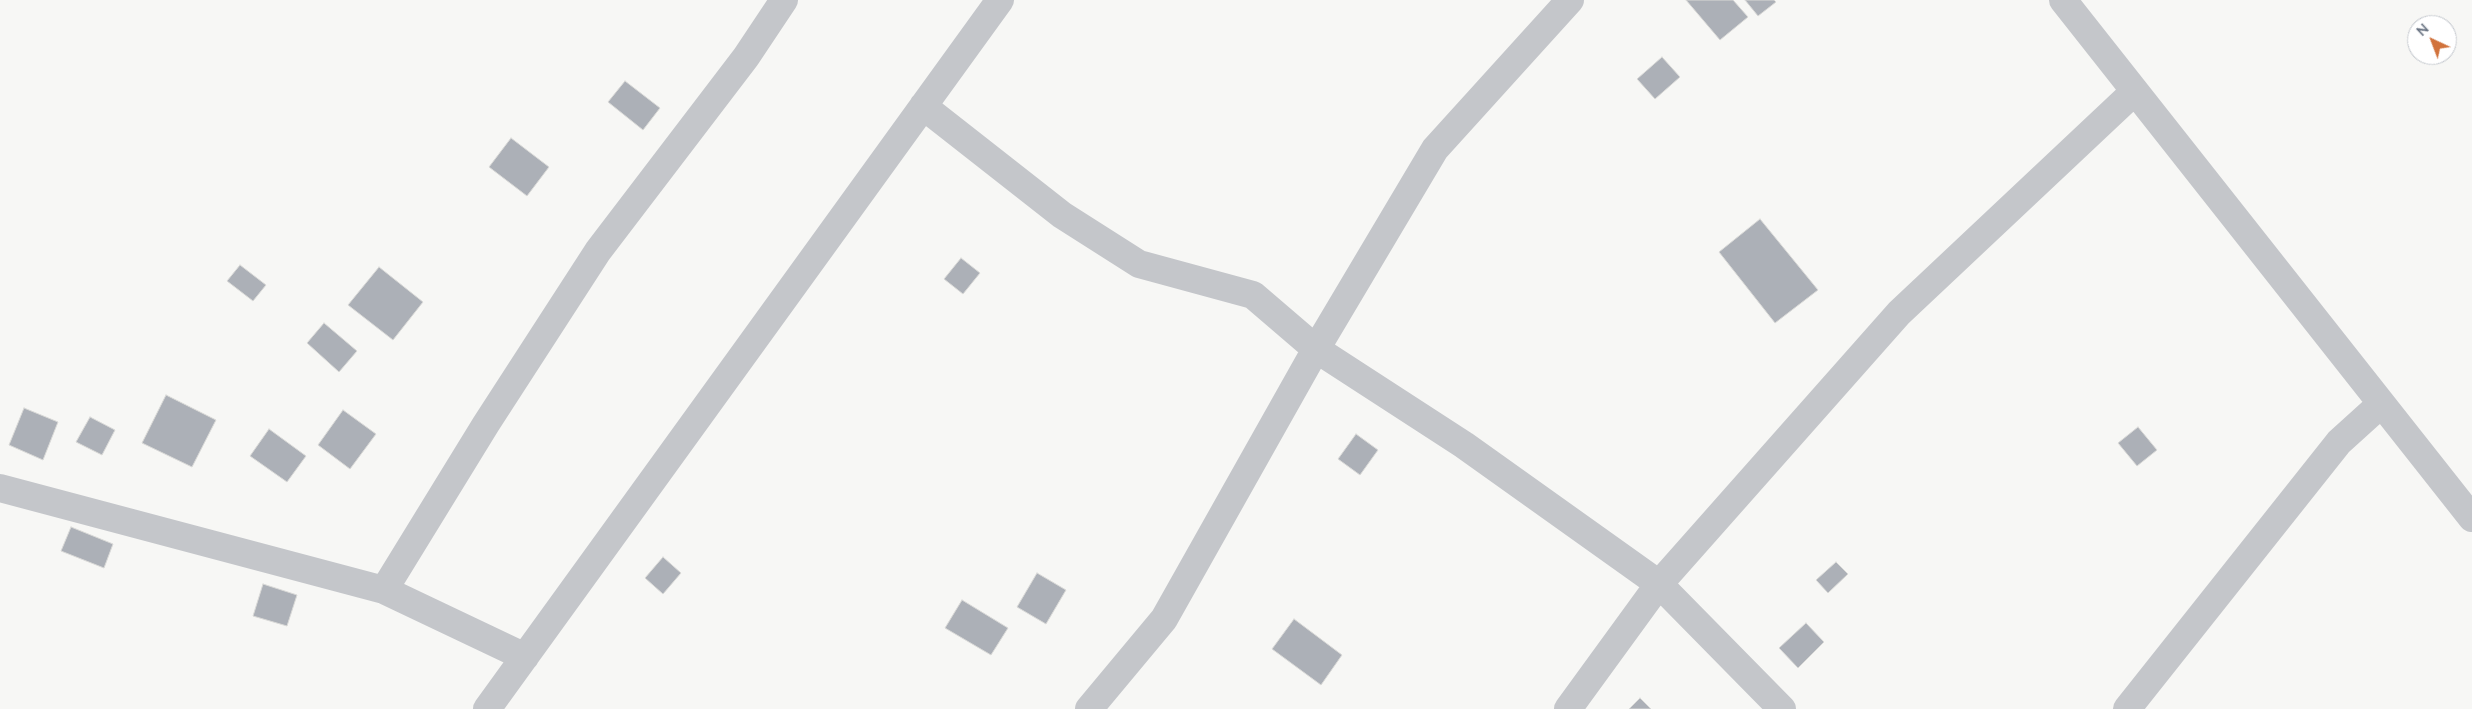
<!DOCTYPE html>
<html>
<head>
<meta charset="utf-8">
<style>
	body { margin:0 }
	#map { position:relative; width:2472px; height:709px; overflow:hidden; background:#f7f7f5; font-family:Mulish,sans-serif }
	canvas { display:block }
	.north { position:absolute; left:2407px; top:15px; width:50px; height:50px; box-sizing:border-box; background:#fff; border:1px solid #c3c7cd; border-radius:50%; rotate:317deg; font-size:14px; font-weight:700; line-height:20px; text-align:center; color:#6a7483 }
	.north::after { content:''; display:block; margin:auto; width:18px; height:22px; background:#d1723b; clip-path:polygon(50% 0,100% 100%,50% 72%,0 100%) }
</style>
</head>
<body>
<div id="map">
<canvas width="2472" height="709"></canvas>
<div class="north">N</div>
</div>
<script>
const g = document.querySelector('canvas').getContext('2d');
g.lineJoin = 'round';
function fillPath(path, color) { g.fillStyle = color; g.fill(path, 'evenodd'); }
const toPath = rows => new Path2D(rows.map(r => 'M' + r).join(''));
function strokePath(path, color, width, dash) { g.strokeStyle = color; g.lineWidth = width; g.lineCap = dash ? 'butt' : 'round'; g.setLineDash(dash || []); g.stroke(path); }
const building = toPath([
	[1686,0,1733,0,1748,17,1720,40,1686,0],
	[1745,0,1774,0,1776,2,1758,16,1745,0],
	[1662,57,1680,77,1655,99,1637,79,1662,57],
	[625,81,660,108,643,130,608,102,625,81],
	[511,138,549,167,527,196,489,167,511,138],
	[1760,219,1818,290,1775,323,1719,252,1760,219],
	[961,258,980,273,963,294,944,279,961,258],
	[240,265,266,285,253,301,227,281,240,265],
	[379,267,423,302,393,340,348,305,379,267],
	[324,323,357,351,339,372,307,343,324,323],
	[166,395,216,420,192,467,142,443,166,395],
	[24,408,58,422,43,460,9,445,24,408],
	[343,410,376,434,350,469,318,445,343,410],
	[90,417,115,430,102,455,76,442,90,417],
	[2138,427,2157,450,2137,466,2118,443,2138,427],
	[269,429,306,456,287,482,250,456,269,429],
	[1356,434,1378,450,1360,475,1338,459,1356,434],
	[71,527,113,544,104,568,61,551,71,527],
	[663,557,681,573,663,594,645,578,663,557],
	[1836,562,1848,574,1828,593,1816,580,1836,562],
	[1037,573,1066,590,1046,624,1017,607,1037,573],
	[263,584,297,595,287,626,253,616,263,584],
	[962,600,1008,628,991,655,945,628,962,600],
	[1294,619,1342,655,1321,685,1272,649,1294,619],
	[1806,623,1824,642,1798,668,1779,648,1806,623],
	[1640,698,1651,709,1629,709,1640,698]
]);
fillPath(building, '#acb0b7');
strokePath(building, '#d9d9d7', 1);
strokePath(toPath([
	[2063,0,2472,518],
	[923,106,1062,215,1139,264,1253,295,1316,349,1464,445,1659,584,1782,709],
	[0,488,384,590,525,657],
	[384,590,486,424,598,251,746,57,784,0],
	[487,709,1000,0],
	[1089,709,1164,619,1316,349,1435,149,1570,0],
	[1568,709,1659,584,1899,313,2135,91],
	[2127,709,2339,442,2381,404]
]), '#c4c6ca', 28);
</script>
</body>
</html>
